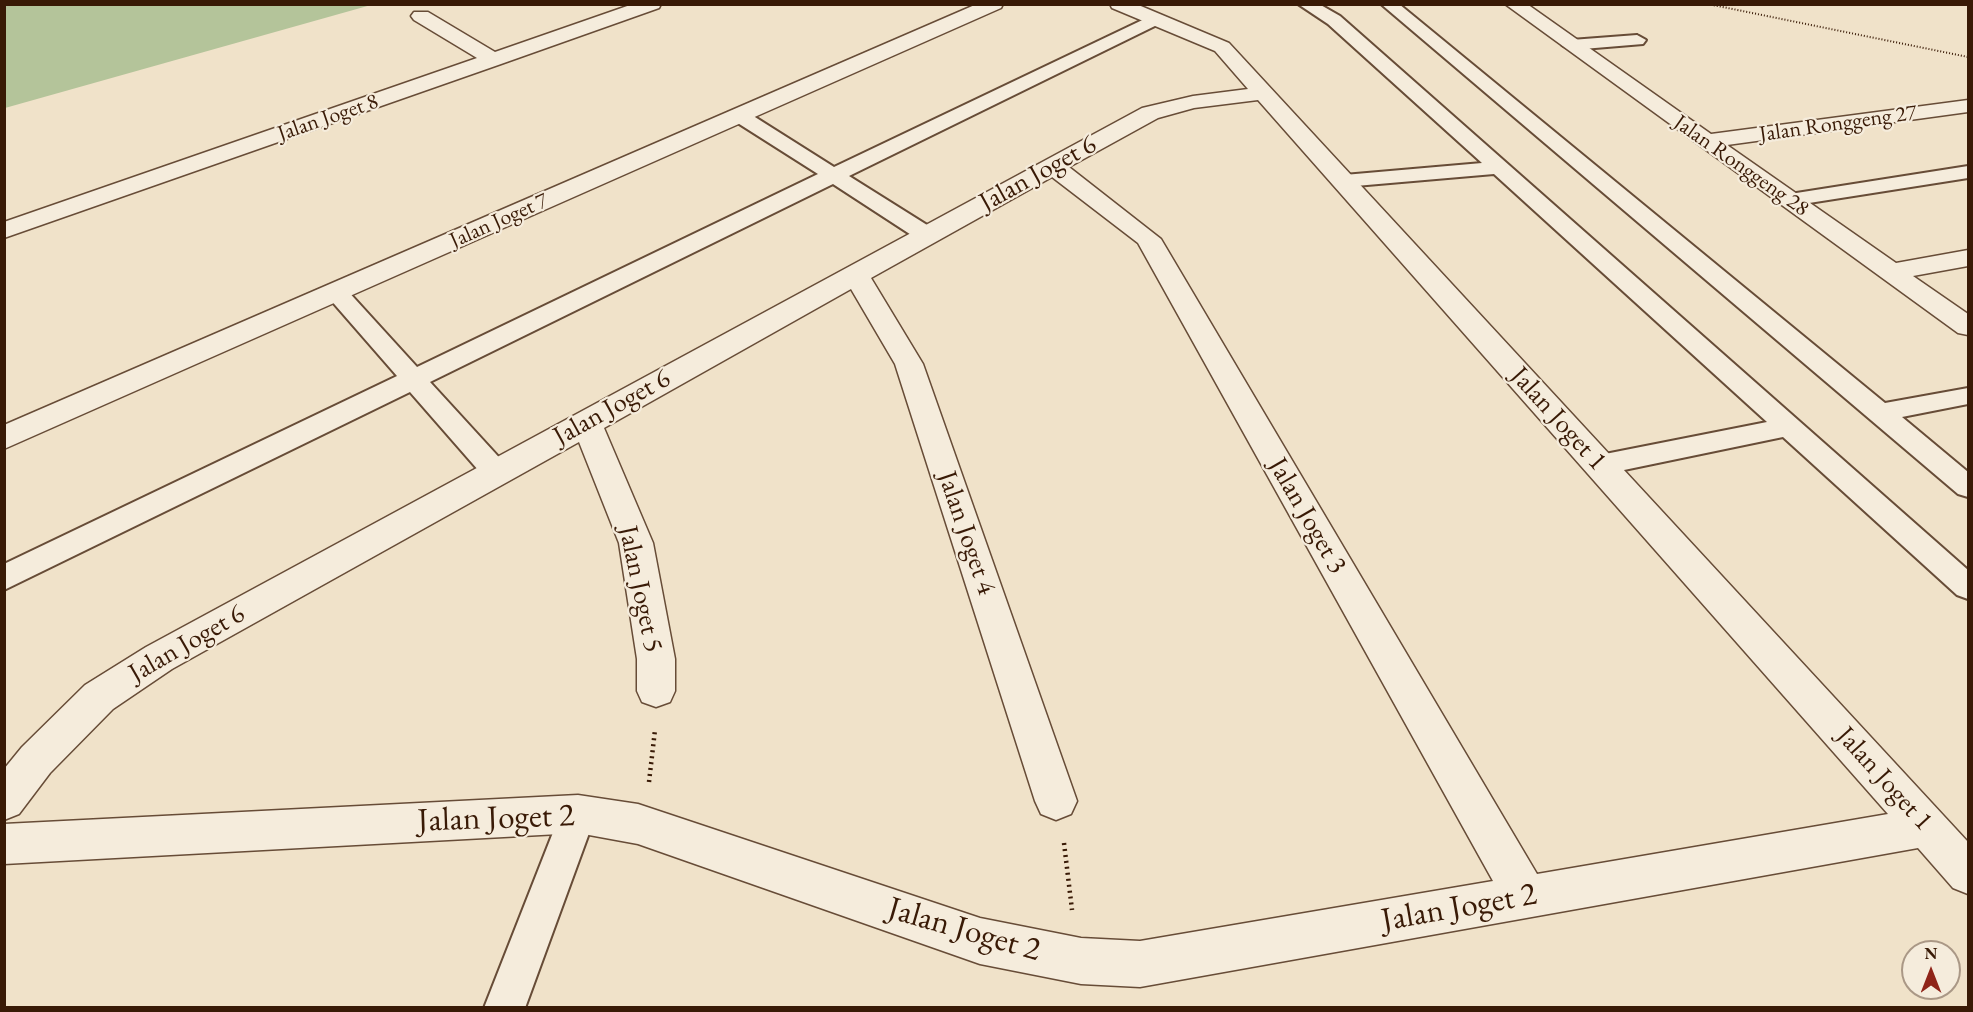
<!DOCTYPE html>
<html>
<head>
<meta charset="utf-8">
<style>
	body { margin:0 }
	#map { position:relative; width:1973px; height:1012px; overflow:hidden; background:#f0e2c9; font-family:"EB Garamond",serif }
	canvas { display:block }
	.frame { position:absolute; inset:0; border:6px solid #391a06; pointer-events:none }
	.north { position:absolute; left:1901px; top:940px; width:60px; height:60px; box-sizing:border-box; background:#f5ecdc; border:2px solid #aa9886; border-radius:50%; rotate:0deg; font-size:16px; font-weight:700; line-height:24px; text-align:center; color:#391a06 }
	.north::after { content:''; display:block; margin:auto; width:21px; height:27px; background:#8f2418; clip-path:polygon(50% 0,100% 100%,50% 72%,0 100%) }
</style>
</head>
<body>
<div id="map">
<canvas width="1973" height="1012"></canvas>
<div class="frame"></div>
<div class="north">N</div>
</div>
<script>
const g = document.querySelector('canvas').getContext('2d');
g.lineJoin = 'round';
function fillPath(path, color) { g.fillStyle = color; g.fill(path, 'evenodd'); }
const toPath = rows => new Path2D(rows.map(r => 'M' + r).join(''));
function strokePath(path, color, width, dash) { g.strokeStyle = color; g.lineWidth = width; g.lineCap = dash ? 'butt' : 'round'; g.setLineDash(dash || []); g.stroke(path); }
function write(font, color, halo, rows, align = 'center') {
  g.font = font + ' "EB Garamond",serif'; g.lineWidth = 4.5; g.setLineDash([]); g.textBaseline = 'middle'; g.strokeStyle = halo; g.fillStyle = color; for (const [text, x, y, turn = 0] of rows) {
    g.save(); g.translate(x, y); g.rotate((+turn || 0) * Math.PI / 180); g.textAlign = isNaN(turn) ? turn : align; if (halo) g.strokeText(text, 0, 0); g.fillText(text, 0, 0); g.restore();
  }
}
fillPath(toPath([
	[5,4,371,4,371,5,5,108]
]), '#b4c49a');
const lane = toPath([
	[1298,4,1319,4,1340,16,1968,570,1968,599,1957,595,1783,437,1600,475,1590,472,1586,465,1590,458,1600,455,1767,422,1494,174,1344,187,1337,185,1334,181,1337,177,1344,175,1482,163,1328,24,1298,4],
	[1381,4,1399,4,1885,403,1968,388,1968,404,1902,417,1968,472,1968,497,1958,494,1381,4],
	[1155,14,1163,19,1161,23,849,176,935,230,938,235,935,240,919,240,833,184,430,382,506,465,510,472,506,479,496,482,486,479,410,392,4,590,4,564,397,376,329,298,325,293,329,288,345,288,417,367,818,174,733,120,731,116,733,112,747,112,834,167,1155,14],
	[1637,35,1646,40,1643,44,1571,50,1562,45,1571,40,1637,35],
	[1968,166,1968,178,1790,206,1783,204,1780,200,1783,196,1790,194,1968,166],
	[578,797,591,802,596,814,525,1008,484,1008,565,802,578,797]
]);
const street = toPath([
	[633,4,661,4,659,8,501,64,4,238,4,222,477,58,414,20,411,16,414,12,428,12,495,52,633,4],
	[977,4,1003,4,1001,8,4,449,4,425,977,4],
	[1110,4,1136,4,1229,43,1968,842,1968,894,1953,888,1918,848,1140,987,1081,984,980,964,638,844,578,833,4,864,4,824,578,795,638,804,980,918,1081,938,1140,941,1493,881,1138,243,1052,177,871,278,923,364,1077,801,1071,814,1056,820,1041,814,1035,801,895,364,851,289,604,428,653,543,675,659,675,691,670,702,656,707,642,702,637,691,637,659,619,543,579,442,172,669,113,709,50,773,19,814,4,820,4,769,22,747,85,685,146,647,1142,108,1193,96,1248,89,1215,51,1112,8,1110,4],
	[1258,100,1888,814,1537,874,1161,239,1069,167,1158,118,1194,108,1258,100],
	[1505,4,1527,4,1711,134,1968,100,1968,112,1727,145,1896,263,1968,250,1968,266,1913,276,1968,314,1968,335,1958,333,1505,4]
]);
strokePath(lane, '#674c37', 4);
strokePath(street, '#674c37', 3);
strokePath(toPath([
	[1708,4,1968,57]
]), '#391a06', 2, [1, 2]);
strokePath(toPath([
	[649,782,655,730],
	[1064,843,1072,910]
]), '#391a06', 4.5, [2, 4]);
fillPath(lane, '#f5ecdc');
fillPath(street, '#f5ecdc');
write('22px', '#391a06', '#f5ecdc', [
	["Jalan Joget 8",328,118,-19],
	["Jalan Ronggeng 27",1838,124,-8],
	["Jalan Ronggeng 28",1741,166,35],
	["Jalan Joget 7",499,221,-24]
]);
write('27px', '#391a06', '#f5ecdc', [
	["Jalan Joget 6",1038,174,-29],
	["Jalan Joget 6",612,408,-29],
	["Jalan Joget 1",1558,419,48],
	["Jalan Joget 3",1307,516,60],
	["Jalan Joget 4",966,533,71],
	["Jalan Joget 5",640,589,78],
	["Jalan Joget 6",187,644,-30],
	["Jalan Joget 1",1884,779,48]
]);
write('33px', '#391a06', '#f5ecdc', [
	["Jalan Joget 2",496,819,-2],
	["Jalan Joget 2",1459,908,-10],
	["Jalan Joget 2",964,930,16]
]);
</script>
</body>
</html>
